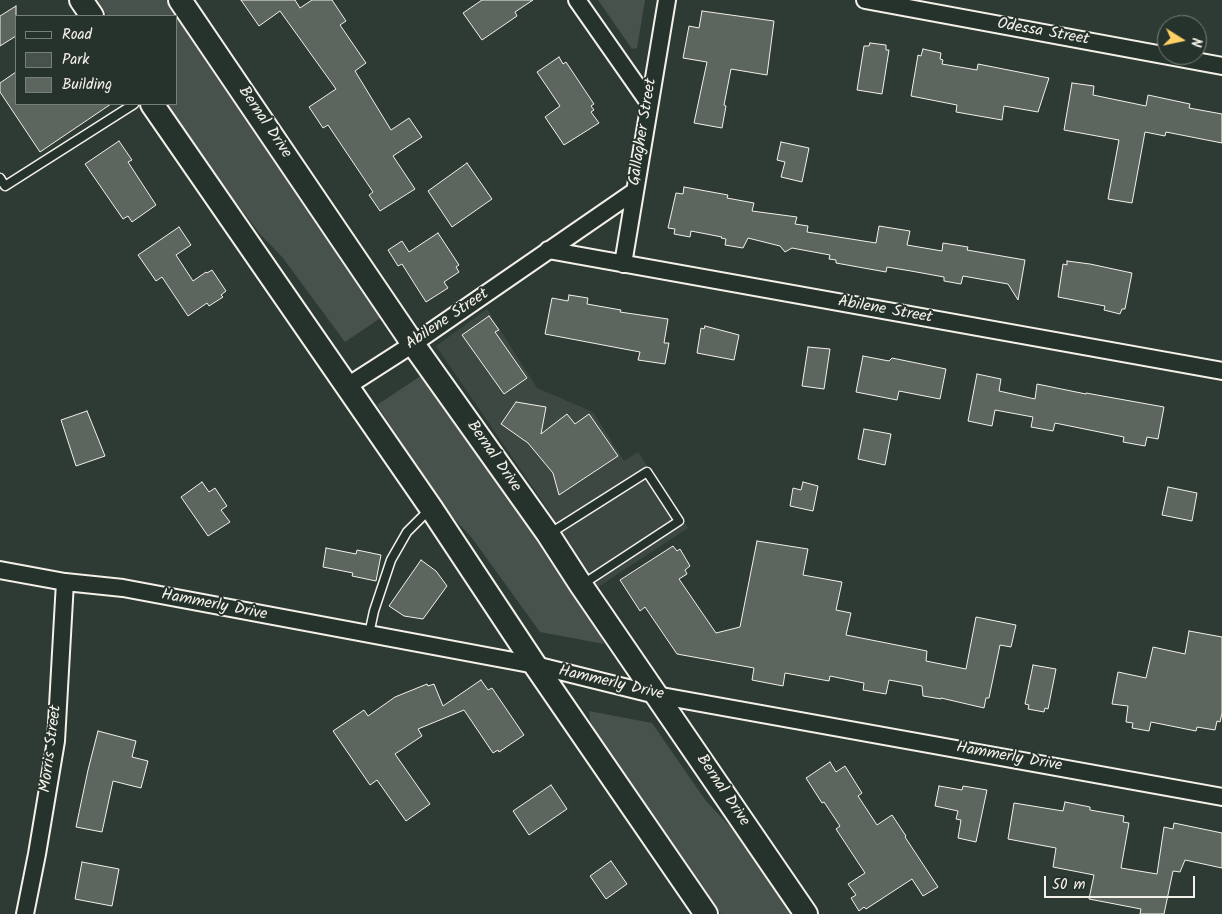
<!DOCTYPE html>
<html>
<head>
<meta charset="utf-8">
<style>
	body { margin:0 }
	#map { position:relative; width:1222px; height:914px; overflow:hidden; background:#2e3b34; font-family:Kalam,sans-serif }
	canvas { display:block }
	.legend { position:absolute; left:15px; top:15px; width:162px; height:90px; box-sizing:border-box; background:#26332d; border:1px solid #787f78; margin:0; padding:6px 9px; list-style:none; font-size:15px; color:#f4f1e8 }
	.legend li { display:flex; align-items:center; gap:10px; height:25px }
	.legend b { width:25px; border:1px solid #787f78 }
	.north { position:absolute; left:1157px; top:15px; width:50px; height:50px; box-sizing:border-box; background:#26332d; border:1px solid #787f78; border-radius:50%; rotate:100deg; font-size:14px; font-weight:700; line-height:20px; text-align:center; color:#f4f1e8 }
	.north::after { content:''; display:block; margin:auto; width:18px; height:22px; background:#ffd166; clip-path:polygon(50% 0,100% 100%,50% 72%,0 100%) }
	.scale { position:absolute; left:1044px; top:876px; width:151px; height:22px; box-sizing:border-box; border:2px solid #f4f1e8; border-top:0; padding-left:6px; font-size:15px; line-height:18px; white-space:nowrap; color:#f4f1e8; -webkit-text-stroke:4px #26332d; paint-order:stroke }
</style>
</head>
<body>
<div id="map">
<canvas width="1222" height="914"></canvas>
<ul class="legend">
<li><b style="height:6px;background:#26332d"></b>Road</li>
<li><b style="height:14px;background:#48524c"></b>Park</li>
<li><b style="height:14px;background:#5c655e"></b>Building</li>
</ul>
<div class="north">N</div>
<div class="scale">50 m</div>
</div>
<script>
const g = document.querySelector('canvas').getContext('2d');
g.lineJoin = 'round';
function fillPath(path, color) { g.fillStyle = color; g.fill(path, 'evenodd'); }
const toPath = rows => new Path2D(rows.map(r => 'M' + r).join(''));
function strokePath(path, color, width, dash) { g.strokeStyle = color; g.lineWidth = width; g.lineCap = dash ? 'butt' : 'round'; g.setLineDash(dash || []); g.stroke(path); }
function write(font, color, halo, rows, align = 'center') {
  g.font = font + ' Kalam,sans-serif'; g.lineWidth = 4; g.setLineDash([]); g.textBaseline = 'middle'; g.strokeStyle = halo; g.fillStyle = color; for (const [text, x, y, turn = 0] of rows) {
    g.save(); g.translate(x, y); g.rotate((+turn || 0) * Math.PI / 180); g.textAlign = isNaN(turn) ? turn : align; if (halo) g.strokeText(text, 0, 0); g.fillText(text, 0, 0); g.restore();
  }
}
fillPath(toPath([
	[487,309,537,388,593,412,624,461,638,452,688,528,598,587,549,511,436,346]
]), '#3c4841');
fillPath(toPath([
	[96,0,166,0,382,317,345,342,283,258,259,233,226,189,167,104,176,104,176,16,108,16],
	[598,0,645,0,637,48,632,49],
	[422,375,431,384,598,628,604,644,540,632,472,538,448,512,412,459,377,405],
	[589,711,652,723,706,801,741,838,793,914,721,914,595,731,590,720]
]), '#48524c');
const building = toPath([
	[241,0,295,0,300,8,312,0,332,0,346,21,340,25,366,63,355,71,391,130,409,118,422,137,393,156,415,189,380,211,369,195,373,192,328,125,323,128,309,107,336,89,280,11,259,26,241,0],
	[482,0,533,0,515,12,517,16,482,40,463,13,482,0],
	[16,6,16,36,0,46,0,16,16,6],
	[702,11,774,21,767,75,731,69,724,105,726,106,722,128,694,123,707,62,683,58,689,26,699,28,702,11],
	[870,43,886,45,886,50,889,50,882,94,857,90,864,46,869,46,870,43],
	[923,49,941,53,940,59,943,60,942,64,977,70,978,64,1049,78,1038,112,1004,106,1002,120,956,112,957,105,911,96,918,55,921,56,923,49],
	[559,57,563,64,566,62,594,104,591,106,594,110,591,112,599,123,564,145,545,117,560,106,537,72,559,57],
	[16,72,16,104,111,104,40,152,0,92,0,83,16,72],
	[1072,83,1094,86,1093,95,1146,106,1148,95,1190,104,1189,108,1222,114,1222,143,1166,132,1165,136,1145,132,1132,203,1108,199,1119,140,1064,130,1072,83],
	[119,141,132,160,128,162,156,205,132,222,128,216,123,219,85,164,119,141],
	[781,142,809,148,802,182,781,177,785,162,777,160,781,142],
	[467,163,492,199,452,227,428,191,467,163],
	[684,187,728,195,727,198,754,203,752,211,797,217,795,224,808,226,807,232,876,243,879,226,910,231,907,245,942,251,943,243,968,247,967,250,1025,260,1018,300,1008,284,963,276,961,284,944,281,944,277,911,271,887,267,886,272,836,263,836,260,829,259,830,255,792,248,785,252,780,246,748,238,743,248,725,245,726,239,721,238,722,237,691,231,690,237,674,234,675,229,668,228,676,193,683,194,684,187],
	[179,227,191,245,176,255,193,281,206,272,207,273,212,270,226,291,221,295,223,297,209,306,207,303,188,316,162,277,156,281,138,255,179,227],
	[438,233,459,265,456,267,459,272,444,282,448,288,426,302,402,264,398,266,388,250,402,241,409,252,438,233],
	[1067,261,1090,264,1132,273,1125,309,1122,309,1120,314,1104,310,1105,306,1058,297,1063,264,1067,265,1067,261],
	[569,295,588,298,587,304,621,310,620,312,668,319,664,343,669,343,665,364,638,360,640,352,545,334,552,298,568,301,569,295],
	[489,316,499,330,495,332,527,378,504,394,462,335,489,316],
	[705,326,739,335,734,360,697,353,701,328,704,329,705,326],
	[808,347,830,349,824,389,802,386,808,347],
	[863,356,889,361,892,358,946,369,940,399,899,391,897,400,856,392,863,356],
	[977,374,1001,379,999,391,1035,399,1037,384,1086,394,1086,393,1164,407,1158,439,1147,437,1145,446,1123,442,1124,437,1055,423,1053,431,1031,427,1033,417,995,410,992,426,968,421,977,374],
	[516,402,546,407,541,434,567,414,575,424,589,414,618,456,559,495,553,473,528,443,501,424,516,402],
	[87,411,105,456,76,466,61,420,87,411],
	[864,429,891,434,885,465,858,459,864,429],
	[202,482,209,492,215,488,227,506,221,510,230,522,208,536,181,497,202,482],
	[803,482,818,486,813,511,790,506,793,488,801,490,803,482],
	[1168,487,1197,493,1192,521,1162,515,1168,487],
	[757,541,808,549,803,575,842,582,836,610,851,613,846,635,927,651,926,661,966,669,976,617,1016,625,1011,647,1000,645,989,698,986,698,984,708,941,698,941,699,923,696,922,686,889,680,886,694,863,690,864,683,830,676,829,681,785,673,783,686,752,680,754,668,677,654,645,607,640,611,620,580,673,546,677,551,680,549,690,566,685,570,687,574,679,579,716,633,740,627,757,541],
	[326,548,356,554,357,550,381,555,376,581,352,576,353,573,323,567,326,548],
	[421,560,436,571,447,586,423,619,404,616,389,606,421,560],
	[1189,631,1222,637,1222,713,1220,722,1217,721,1215,730,1197,727,1196,731,1151,722,1149,731,1132,728,1133,723,1126,722,1128,706,1112,704,1118,672,1146,678,1153,647,1185,654,1189,631],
	[1033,665,1056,669,1048,709,1045,708,1044,712,1028,709,1029,705,1025,704,1033,665],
	[481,680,488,690,492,688,524,735,499,752,498,750,493,753,464,710,418,729,422,736,395,754,430,804,406,821,377,780,370,785,333,731,364,710,368,716,395,697,427,684,428,686,434,684,443,706,481,680],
	[98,731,136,741,132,757,148,761,141,788,113,781,102,832,76,827,88,770,98,731],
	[830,762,836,772,845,766,862,793,858,796,877,825,892,815,906,836,905,837,938,887,923,896,912,879,866,909,864,907,859,911,851,898,856,895,848,884,865,873,836,829,840,826,824,802,822,803,806,778,830,762],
	[551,785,567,809,529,835,513,811,551,785],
	[939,786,962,790,963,786,987,790,976,842,958,838,961,820,956,819,958,811,935,806,939,786],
	[1065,802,1090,807,1090,810,1124,816,1123,822,1129,823,1121,868,1157,874,1164,827,1173,829,1174,823,1222,833,1222,868,1185,860,1180,872,1173,871,1164,914,1140,914,1141,909,1089,899,1094,875,1053,867,1056,848,1008,839,1014,803,1063,811,1065,802],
	[611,861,627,884,606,899,590,876,611,861],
	[82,862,119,869,112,906,75,899,82,862]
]);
fillPath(building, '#5c655e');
strokePath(building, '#f4f1e8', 1);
const lane = toPath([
	[0,178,5,186,134,104],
	[549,534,647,472,679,521,583,584],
	[369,634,374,611,391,560,407,532,429,510]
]);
const street = toPath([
	[577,0,649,103],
	[865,0,1222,66],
	[548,250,1222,371],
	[623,264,667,0],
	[346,387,413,344,635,191],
	[0,570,65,582,123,588,535,665,656,695,1222,797],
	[25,914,37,854,56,741,65,582]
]);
const secondary = toPath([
	[81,0,92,16],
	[180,0,413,344,548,534,581,585,806,914],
	[152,104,431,508,535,665,706,914]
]);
strokePath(lane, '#f4f1e8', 11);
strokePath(street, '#f4f1e8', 20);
strokePath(secondary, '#f4f1e8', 26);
strokePath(lane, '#26332d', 8);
strokePath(street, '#26332d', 16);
strokePath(secondary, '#26332d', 22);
write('16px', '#f4f1e8', '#26332d', [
	["Odessa Street",1043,33,10],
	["Bernal Drive",264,123,56],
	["Gallagher Street",644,132,-81],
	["Abilene Street",885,311,10],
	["Abilene Street",448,320,-34],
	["Bernal Drive",493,457,55],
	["Hammerly Drive",214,606,11],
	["Hammerly Drive",611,684,13],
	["Morris Street",52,749,-83],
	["Hammerly Drive",1009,758,10],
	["Bernal Drive",722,791,56]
]);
</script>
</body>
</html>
